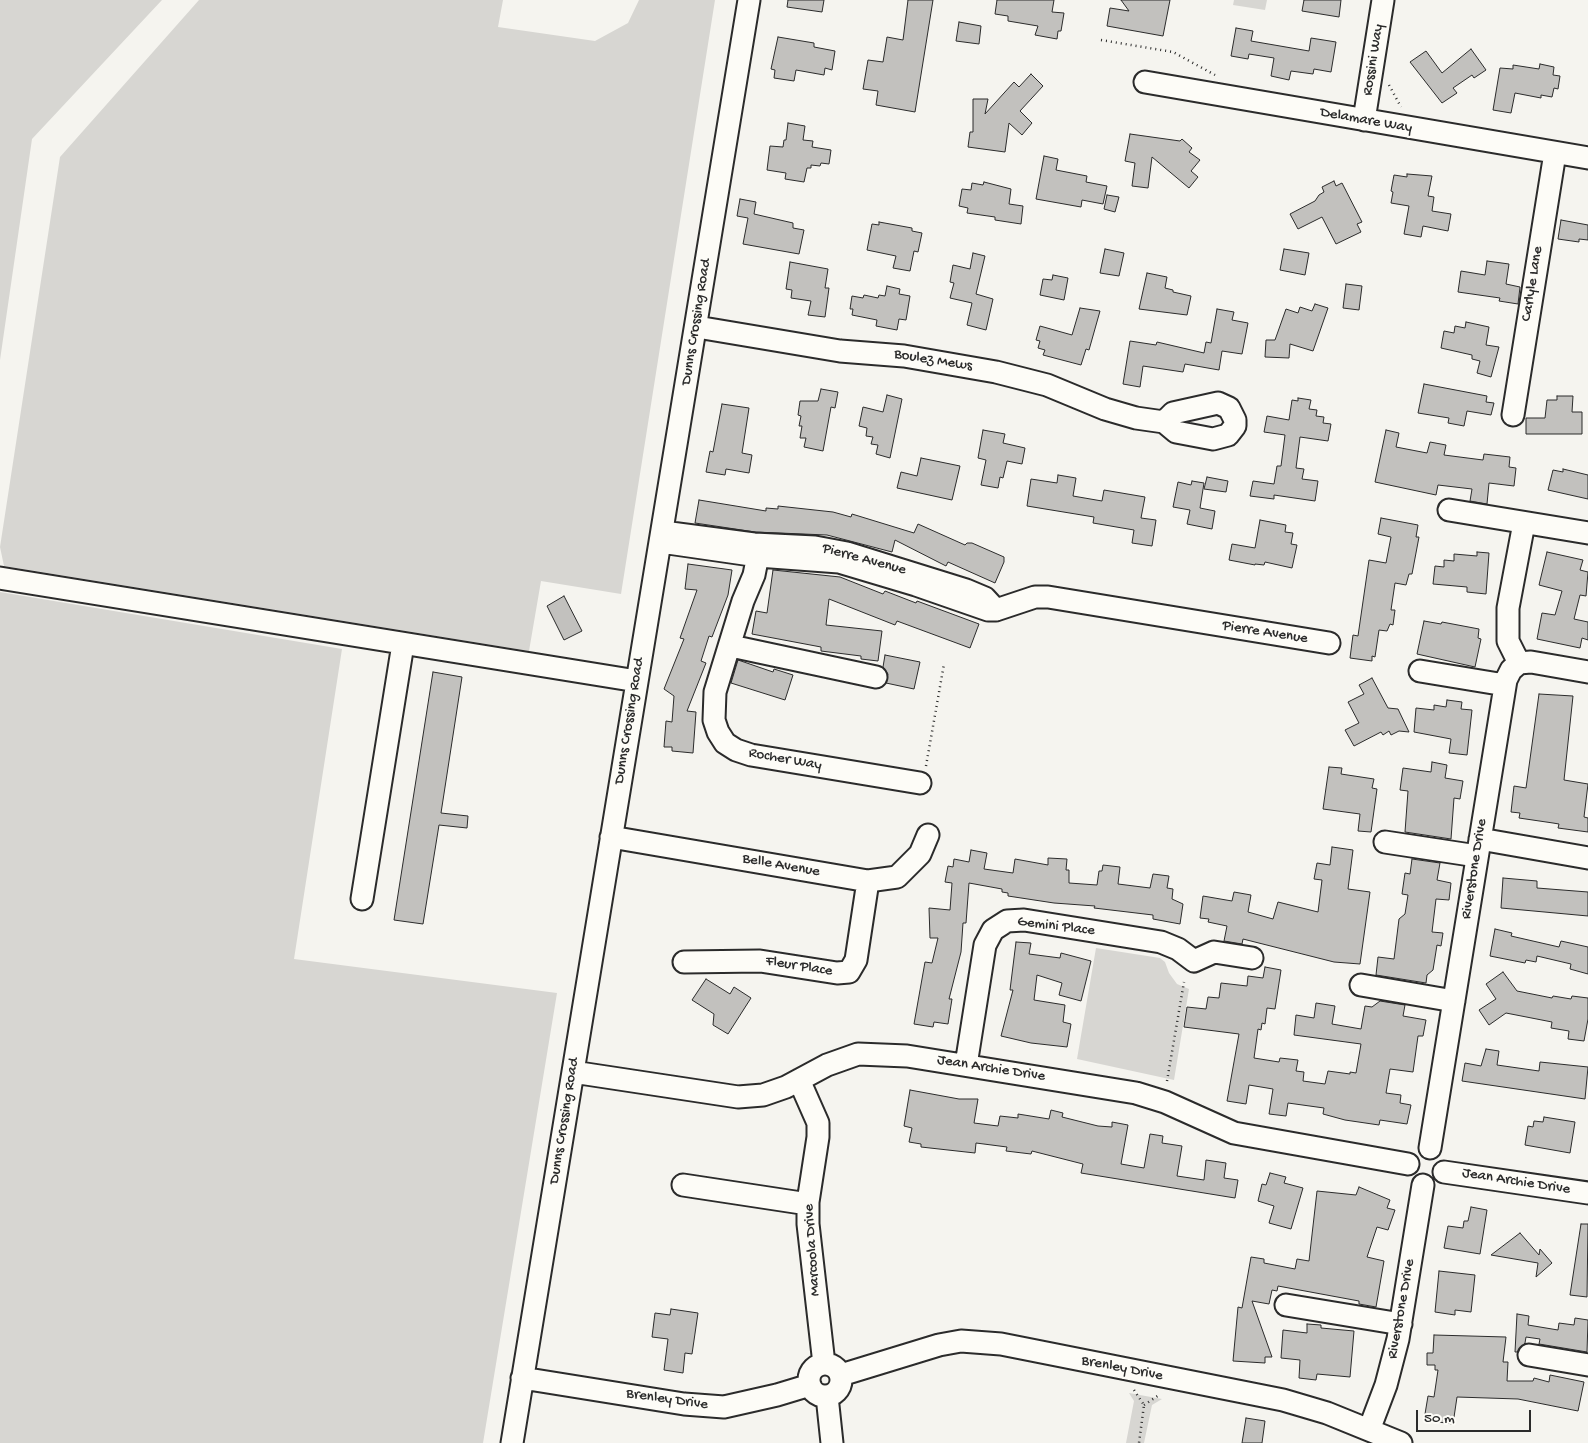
<!DOCTYPE html>
<html>
<head>
<meta charset="utf-8">
<style>
	body { margin:0 }
	#map { position:relative; width:1588px; height:1443px; overflow:hidden; background:#f5f4ef; font-family:"Gochi Hand",sans-serif }
	canvas { display:block }
	.scale { position:absolute; left:1416px; top:1410px; width:115px; height:22px; box-sizing:border-box; border:2px solid #2b2b2b; border-top:0; padding-left:6px; font-size:15px; line-height:18px; white-space:nowrap; color:#2b2b2b; -webkit-text-stroke:4px #fdfcf7; paint-order:stroke }
</style>
</head>
<body>
<div id="map">
<canvas width="1588" height="1443"></canvas>
<div class="scale">50 m</div>
</div>
<script>
const g = document.querySelector('canvas').getContext('2d');
g.lineJoin = 'round';
function fillPath(path, color) { g.fillStyle = color; g.fill(path, 'evenodd'); }
const toPath = rows => new Path2D(rows.map(r => 'M' + r).join(''));
function strokePath(path, color, width, dash) { g.strokeStyle = color; g.lineWidth = width; g.lineCap = dash ? 'butt' : 'round'; g.setLineDash(dash || []); g.stroke(path); }
function write(font, color, halo, rows, align = 'center') {
  g.font = font + ' "Gochi Hand",sans-serif'; g.lineWidth = 4.5; g.setLineDash([]); g.textBaseline = 'middle'; g.strokeStyle = halo; g.fillStyle = color; for (const [text, x, y, turn = 0] of rows) {
    g.save(); g.translate(x, y); g.rotate((+turn || 0) * Math.PI / 180); g.textAlign = isNaN(turn) ? turn : align; if (halo) g.strokeText(text, 0, 0); g.fillText(text, 0, 0); g.restore();
  }
}
fillPath(toPath([
	[0,0,162,0,32,139,0,360],
	[199,0,503,0,498,27,595,41,628,23,639,0,715,0,621,594,541,581,529,651,4,566,0,547,60,157],
	[1234,0,1267,0,1265,10,1233,5],
	[0,592,342,649,294,959,557,993,483,1443,0,1443],
	[1096,948,1160,958,1165,962,1169,973,1177,984,1189,989,1174,1080,1077,1059],
	[1129,1393,1162,1399,1152,1405,1144,1443,1126,1443,1134,1401]
]), '#d7d6d2');
const building = toPath([
	[788,0,824,0,822,12,787,7,788,0],
	[908,0,933,0,915,112,876,105,878,91,863,89,868,60,883,62,887,37,903,40,908,0],
	[997,0,1054,0,1052,12,1064,13,1061,31,1058,31,1057,39,1035,35,1038,26,1008,21,1008,16,995,14,997,0],
	[1121,0,1170,0,1163,36,1107,26,1110,8,1129,11,1121,0],
	[1304,0,1341,0,1339,17,1302,11,1304,0],
	[959,22,981,26,979,44,956,41,959,22],
	[1236,28,1253,31,1251,41,1309,51,1311,38,1336,42,1331,72,1314,69,1313,74,1291,71,1289,80,1271,76,1274,58,1249,54,1248,59,1231,56,1236,28],
	[778,37,814,43,814,47,835,51,832,70,825,68,824,75,796,70,794,81,774,78,775,70,771,69,778,37],
	[1471,49,1486,70,1474,78,1472,75,1453,88,1457,93,1442,103,1410,62,1426,51,1442,73,1471,49],
	[1540,64,1554,67,1553,75,1560,76,1558,89,1554,88,1552,97,1541,95,1541,98,1515,93,1511,113,1493,110,1500,68,1513,69,1513,65,1539,69,1540,64],
	[1031,74,1043,86,1020,111,1032,123,1022,135,1009,123,1005,152,968,147,970,132,973,132,973,99,988,99,985,114,1014,82,1019,87,1031,74],
	[788,123,805,126,803,140,813,141,812,147,831,150,829,164,821,163,820,166,811,165,811,168,807,168,804,182,785,179,786,173,767,170,770,146,783,147,784,140,786,140,788,123],
	[1130,134,1180,141,1182,139,1192,148,1189,152,1200,160,1191,171,1198,177,1189,188,1152,157,1148,188,1132,186,1135,163,1125,161,1130,134],
	[1044,156,1058,159,1056,170,1087,176,1086,182,1107,186,1103,204,1082,200,1081,207,1036,199,1044,156],
	[1407,174,1432,176,1428,196,1434,197,1432,211,1451,214,1448,231,1423,226,1421,237,1404,234,1409,206,1391,203,1393,192,1391,191,1394,175,1407,177,1407,174],
	[1334,181,1336,186,1342,183,1362,222,1357,224,1361,232,1336,244,1322,217,1298,229,1290,214,1315,201,1319,195,1324,192,1322,187,1334,181],
	[984,182,1011,189,1009,204,1023,206,1021,224,995,220,995,217,967,213,968,208,959,206,962,189,971,190,972,183,983,185,984,182],
	[1107,195,1119,197,1115,212,1104,209,1107,195],
	[740,199,756,202,754,214,793,223,793,228,804,230,799,254,743,244,748,218,737,216,740,199],
	[1561,220,1588,225,1588,240,1579,239,1579,242,1558,239,1561,220],
	[879,222,912,228,912,231,922,233,918,252,914,251,910,271,893,268,896,256,867,250,872,224,879,225,879,222],
	[1105,249,1124,253,1119,276,1100,273,1105,249],
	[1284,249,1309,253,1305,275,1280,270,1284,249],
	[973,253,985,256,976,294,993,299,986,330,967,325,972,303,950,298,954,283,950,282,953,265,970,269,973,253],
	[1487,261,1509,264,1506,284,1520,287,1518,304,1499,301,1500,298,1458,292,1461,271,1485,275,1487,261],
	[790,262,828,269,825,288,829,288,825,317,808,315,811,301,791,298,792,290,786,289,790,262],
	[1147,273,1167,277,1165,288,1173,290,1173,292,1191,296,1187,315,1139,309,1147,273],
	[1053,275,1068,278,1064,300,1040,295,1043,279,1052,280,1053,275],
	[1346,284,1362,286,1359,310,1343,308,1346,284],
	[887,286,900,289,899,294,910,296,906,320,899,319,897,330,876,326,877,320,852,315,853,309,850,309,852,296,863,298,864,295,878,298,879,295,885,296,887,286],
	[1315,304,1328,308,1313,351,1290,344,1289,358,1265,357,1266,340,1275,340,1286,309,1298,313,1300,307,1312,311,1315,304],
	[1080,308,1100,311,1089,350,1086,349,1081,365,1043,355,1045,350,1038,348,1040,341,1036,340,1040,326,1072,335,1080,308],
	[1217,309,1234,312,1232,320,1248,323,1242,354,1222,351,1219,370,1185,364,1183,372,1143,366,1140,387,1123,384,1130,341,1156,345,1157,342,1204,353,1206,342,1211,343,1217,309],
	[1466,322,1489,327,1486,345,1499,347,1491,377,1477,373,1480,361,1472,359,1472,355,1441,348,1444,331,1454,333,1455,326,1465,328,1466,322],
	[1424,384,1487,396,1486,402,1494,403,1491,415,1467,411,1464,426,1448,423,1449,418,1418,413,1424,384],
	[821,389,838,392,835,408,831,407,823,451,804,447,806,438,800,438,802,426,799,426,801,416,798,415,800,401,818,401,821,389],
	[887,395,902,399,890,458,876,454,878,445,871,444,873,437,866,436,867,428,859,426,863,407,883,412,887,395],
	[1557,396,1573,396,1572,412,1582,412,1582,434,1526,434,1526,418,1545,418,1547,400,1557,400,1557,396],
	[1298,398,1311,400,1309,409,1317,410,1316,416,1324,417,1323,423,1331,424,1328,441,1300,437,1296,468,1304,469,1302,479,1318,481,1315,501,1274,495,1274,499,1250,496,1253,481,1274,484,1277,466,1281,466,1285,435,1264,432,1267,416,1289,420,1292,400,1298,401,1298,398],
	[722,404,749,408,742,453,752,455,749,473,726,469,725,475,706,472,710,451,713,452,722,404],
	[983,430,1005,434,1003,443,1025,448,1022,464,1007,461,1003,478,1000,477,998,488,981,485,986,460,978,458,983,430],
	[1386,430,1399,433,1396,447,1427,453,1430,442,1446,445,1444,455,1483,460,1484,454,1510,457,1509,467,1516,468,1514,486,1489,483,1487,504,1470,501,1472,489,1438,485,1436,495,1375,482,1386,430],
	[921,458,960,466,952,500,897,488,901,472,917,476,921,458],
	[1563,469,1588,475,1588,499,1548,490,1553,470,1563,472,1563,469],
	[1058,475,1076,478,1073,496,1102,501,1104,490,1145,497,1141,518,1156,520,1152,546,1132,543,1134,530,1093,523,1094,517,1027,506,1031,479,1057,483,1058,475],
	[1207,477,1228,481,1226,492,1204,489,1207,477],
	[1192,481,1204,483,1200,508,1215,511,1212,529,1187,524,1190,510,1173,507,1178,482,1191,485,1192,481],
	[699,500,766,511,766,508,778,509,778,506,833,512,851,517,852,514,914,533,918,524,965,545,967,543,972,543,1004,557,1004,562,995,583,948,562,946,566,895,540,892,552,827,535,755,532,695,523,699,500],
	[1381,518,1418,525,1416,537,1419,537,1412,574,1409,574,1406,585,1395,583,1391,610,1395,610,1393,625,1390,624,1387,631,1379,630,1375,657,1372,656,1372,661,1350,658,1353,635,1358,636,1369,560,1386,563,1391,537,1378,534,1381,518],
	[1260,520,1286,525,1285,532,1293,533,1291,544,1297,545,1292,568,1265,562,1264,565,1255,564,1255,565,1229,560,1232,544,1255,548,1260,520],
	[1477,552,1489,553,1486,594,1467,592,1467,587,1433,584,1435,566,1444,567,1444,560,1454,561,1454,554,1477,556,1477,552],
	[1547,552,1583,560,1580,570,1588,572,1586,596,1580,595,1574,619,1588,622,1588,640,1582,638,1580,648,1537,639,1542,613,1555,615,1562,591,1539,585,1547,552],
	[688,564,732,570,728,595,712,637,709,636,701,661,706,663,687,711,696,712,693,753,672,751,672,747,664,747,666,721,672,722,674,696,664,689,684,639,680,638,697,590,685,589,688,564],
	[773,570,840,577,883,594,885,591,916,603,917,601,979,624,970,648,897,621,895,625,829,599,826,625,882,631,878,661,861,659,861,656,821,651,821,647,752,634,756,611,767,613,773,570],
	[564,596,582,631,564,640,547,606,564,596],
	[1424,621,1441,624,1442,622,1479,629,1478,638,1481,639,1475,667,1417,654,1424,621],
	[885,655,920,662,914,689,886,683,888,674,883,667,885,655],
	[738,660,773,672,774,669,793,675,785,700,731,683,738,660],
	[433,672,462,677,441,813,468,816,467,828,439,825,423,924,394,920,433,672],
	[1372,678,1388,708,1398,709,1409,732,1399,731,1391,735,1389,731,1383,735,1381,732,1354,746,1345,730,1359,723,1348,702,1364,694,1359,685,1372,678],
	[1539,694,1573,696,1564,780,1588,784,1584,817,1588,818,1588,832,1558,828,1559,824,1553,823,1519,818,1520,813,1511,812,1514,786,1526,788,1539,694],
	[1447,700,1462,702,1461,709,1472,710,1467,755,1449,753,1451,739,1414,732,1416,708,1434,710,1434,705,1446,707,1447,700],
	[1432,762,1447,765,1445,778,1463,781,1460,799,1454,798,1451,839,1405,832,1408,791,1400,790,1403,768,1431,772,1432,762],
	[1329,767,1342,768,1341,774,1374,779,1372,788,1377,789,1371,832,1358,831,1360,814,1323,809,1329,767],
	[1332,847,1353,850,1348,889,1370,892,1360,964,1334,962,1243,939,1242,944,1224,941,1227,926,1208,922,1209,919,1200,918,1203,896,1232,901,1234,892,1251,895,1248,912,1273,919,1278,902,1318,912,1322,880,1314,879,1317,863,1330,865,1332,847],
	[971,850,987,853,984,869,1013,873,1015,859,1048,865,1048,858,1067,859,1066,870,1069,870,1069,883,1097,885,1099,871,1102,871,1103,865,1120,867,1118,884,1150,888,1153,874,1169,876,1167,888,1173,889,1172,899,1183,904,1180,924,1153,919,1153,915,1094,908,1095,906,1054,903,1008,896,1008,893,1002,892,1002,889,969,883,966,923,963,923,961,952,949,999,952,999,948,1024,934,1022,933,1027,914,1024,925,962,932,963,938,938,930,938,929,908,950,910,952,883,945,882,948,866,953,867,954,859,969,862,971,850],
	[1412,859,1440,863,1437,880,1451,883,1449,900,1436,899,1432,932,1443,933,1441,946,1437,945,1433,970,1427,975,1426,983,1376,975,1378,957,1394,959,1399,919,1405,914,1408,895,1402,894,1405,873,1410,874,1412,859],
	[1503,878,1537,881,1537,888,1588,892,1588,916,1501,908,1503,878],
	[1495,929,1512,933,1511,936,1559,947,1561,941,1588,947,1588,974,1570,969,1571,964,1537,956,1536,962,1526,960,1525,963,1490,956,1495,929],
	[1016,942,1031,943,1029,954,1060,958,1061,953,1091,961,1081,1001,1059,995,1062,983,1037,975,1034,1000,1065,1005,1063,1022,1071,1024,1067,1047,1031,1043,1001,1036,1013,990,1010,990,1016,942],
	[1265,967,1281,970,1275,1009,1267,1008,1265,1024,1262,1023,1261,1030,1258,1029,1254,1058,1279,1062,1280,1058,1298,1060,1296,1071,1304,1072,1303,1081,1325,1084,1328,1071,1350,1074,1350,1072,1356,1073,1361,1044,1294,1035,1296,1015,1314,1018,1316,1003,1335,1006,1332,1024,1361,1029,1365,1006,1372,1007,1380,1001,1405,1005,1403,1016,1426,1020,1423,1036,1418,1036,1413,1072,1390,1069,1386,1093,1401,1095,1400,1103,1411,1105,1407,1124,1380,1120,1379,1125,1345,1120,1323,1114,1324,1108,1288,1103,1286,1116,1269,1114,1273,1089,1249,1085,1246,1104,1227,1101,1239,1034,1184,1027,1187,1007,1206,1009,1208,997,1219,998,1221,983,1247,986,1248,976,1263,978,1265,967],
	[1503,972,1517,991,1552,998,1553,996,1571,999,1572,996,1588,998,1588,1019,1584,1041,1568,1039,1569,1031,1551,1028,1552,1022,1506,1013,1489,1025,1479,1010,1496,999,1486,984,1503,972],
	[706,979,730,994,734,987,751,998,728,1034,713,1025,714,1014,692,1000,706,979],
	[1486,1049,1499,1051,1497,1065,1539,1071,1540,1062,1588,1067,1585,1099,1462,1081,1465,1063,1481,1066,1486,1049],
	[910,1090,959,1099,978,1099,974,1123,998,1126,1000,1116,1018,1118,1018,1114,1049,1119,1051,1110,1063,1113,1062,1117,1098,1126,1112,1127,1112,1122,1128,1125,1121,1164,1144,1168,1150,1134,1163,1136,1162,1143,1182,1146,1177,1176,1204,1180,1206,1160,1226,1163,1224,1178,1238,1180,1235,1198,1081,1173,1083,1164,1032,1151,1031,1154,1006,1151,1007,1147,976,1143,975,1153,921,1147,921,1144,909,1142,912,1128,904,1126,910,1090],
	[1544,1117,1575,1122,1570,1153,1525,1145,1528,1126,1533,1127,1534,1121,1543,1122,1544,1117],
	[1270,1173,1286,1177,1284,1183,1303,1188,1291,1229,1269,1223,1274,1206,1258,1201,1262,1184,1266,1185,1270,1173],
	[1359,1187,1390,1200,1387,1208,1395,1210,1388,1230,1377,1227,1367,1257,1384,1261,1376,1307,1359,1304,1359,1301,1278,1286,1277,1291,1272,1290,1269,1304,1252,1301,1272,1357,1265,1357,1265,1363,1233,1361,1238,1307,1242,1308,1251,1257,1264,1259,1264,1263,1295,1269,1297,1259,1309,1261,1317,1191,1356,1195,1359,1187],
	[1471,1207,1487,1210,1480,1254,1444,1248,1448,1226,1463,1228,1464,1221,1468,1221,1471,1207],
	[1581,1224,1588,1224,1587,1297,1570,1295,1581,1224],
	[1520,1233,1539,1255,1540,1249,1552,1263,1536,1277,1538,1263,1491,1255,1520,1233],
	[1439,1271,1475,1275,1471,1312,1455,1310,1455,1315,1435,1312,1439,1271],
	[671,1309,698,1313,692,1354,685,1353,683,1373,664,1370,668,1339,652,1337,655,1313,670,1315,671,1309],
	[1517,1314,1529,1316,1528,1325,1558,1330,1559,1323,1574,1325,1575,1318,1588,1320,1587,1352,1539,1344,1540,1339,1526,1337,1525,1343,1517,1352,1515,1352,1517,1314],
	[1307,1324,1321,1325,1321,1328,1354,1331,1350,1377,1317,1374,1316,1380,1299,1378,1300,1360,1281,1358,1283,1330,1307,1333,1307,1324],
	[1434,1335,1506,1337,1503,1362,1508,1362,1507,1381,1533,1381,1534,1378,1549,1382,1550,1375,1584,1382,1578,1411,1518,1399,1457,1397,1453,1424,1424,1420,1428,1396,1434,1397,1438,1370,1435,1370,1435,1365,1427,1365,1427,1353,1433,1353,1434,1335],
	[1246,1418,1265,1421,1262,1443,1242,1443,1246,1418]
]);
fillPath(building, '#c2c1be');
strokePath(building, '#2b2b2b', 1);
const minor = toPath([
	[1145,82,1588,158],
	[1364,120,1383,0],
	[697,327,840,351,904,356,996,372,1047,385,1105,409,1136,418,1164,422,1173,413,1218,403,1229,408,1235,420,1235,426,1228,435,1213,439,1176,432,1164,422],
	[1513,415,1555,153],
	[1449,510,1588,533],
	[661,542,758,556,839,562,916,585,988,610,996,610,985,598,966,590,847,553,815,547,754,544,663,532],
	[760,545,754,575,743,601,715,692,714,720,718,732,725,743,736,750,751,755,920,783],
	[0,578,637,681],
	[996,610,1035,597,1048,597,1329,643],
	[731,646,876,677],
	[1519,663,1508,641,1508,608,1524,523],
	[1420,671,1505,685],
	[611,837,868,881,897,877,920,854,928,835],
	[1480,839,1588,858],
	[1385,842,1477,856],
	[362,899,403,644],
	[684,962,760,961,837,973,849,972,856,960,868,881],
	[1361,985,1454,1001],
	[966,1065,985,945,993,930,1007,921,1024,920,1161,942,1178,949,1194,961,1214,952,1252,958],
	[573,1072,738,1097,763,1095,786,1087,827,1065,858,1054,907,1056,1136,1093,1165,1102,1234,1133,1408,1164],
	[799,1080,818,1123,818,1137,808,1202,808,1224,824,1364],
	[1430,1148,1506,680,1511,670,1519,663,1531,662,1588,672],
	[1444,1172,1588,1193],
	[683,1185,808,1204],
	[1286,1305,1401,1324],
	[1529,1355,1588,1365],
	'809 1380a16 16 0 1 1 32 0a16 16 0 1 1-32 0Z',
	[841,1375,939,1345,961,1341,1001,1344,1283,1400,1327,1413,1401,1443],
	[522,1378,684,1404,724,1407,777,1395,810,1385],
	[827,1396,832,1443],
	[1369,1430,1386,1385,1398,1339,1423,1185],
	[512,1443,749,0]
]);
strokePath(minor, '#2b2b2b', 25);
strokePath(toPath([
	[1101,40,1173,52,1215,75],
	[1389,85,1401,107],
	[926,766,944,664],
	[1167,1081,1184,982],
	[1134,1390,1144,1405,1139,1443],
	[1144,1405,1159,1395]
]), '#2b2b2b', 2.5, [1, 4]);
strokePath(minor, '#fdfcf7', 21);
write('15px', '#2b2b2b', '#fdfcf7', [
	["Rossini Way",1374,60,-81],
	["Delamare Way",1366,121,10],
	["Carlyle Lane",1533,284,-81],
	["Dunns Crossing Road",697,322,-81],
	["Boulez Mews",933,361,9],
	["Pierre Avenue",864,560,15],
	["Pierre Avenue",1265,633,9],
	["Dunns Crossing Road",630,721,-81],
	["Rocher Way",785,760,10],
	["Belle Avenue",781,866,10],
	["Riverstone Drive",1475,869,-81],
	["Gemini Place",1056,927,7],
	["Fleur Place",799,967,9],
	["Jean Archie Drive",991,1069,9],
	["Dunns Crossing Road",565,1121,-81],
	["Jean Archie Drive",1516,1182,9],
	["Marcoola Drive",813,1250,-94],
	["Riverstone Drive",1402,1309,-80],
	["Brenley Drive",1122,1369,11],
	["Brenley Drive",667,1400,8]
]);
</script>
</body>
</html>
